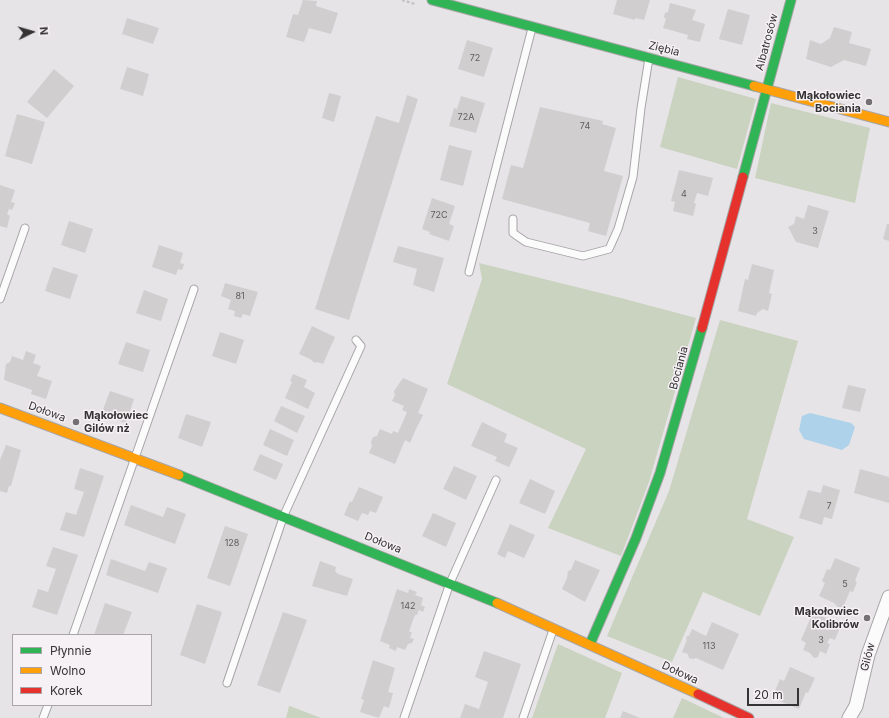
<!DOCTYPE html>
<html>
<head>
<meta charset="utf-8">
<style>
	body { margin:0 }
	#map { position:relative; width:889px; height:718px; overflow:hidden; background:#e7e4e7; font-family:Inter,sans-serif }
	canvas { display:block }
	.legend { position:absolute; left:12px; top:634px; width:140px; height:72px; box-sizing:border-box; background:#f6f1f5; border:1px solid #a9a5a8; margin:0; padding:5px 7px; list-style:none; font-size:12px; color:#353334 }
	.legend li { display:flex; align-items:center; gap:8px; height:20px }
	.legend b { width:20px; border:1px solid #a9a5a8 }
	.north { position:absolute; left:12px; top:12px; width:40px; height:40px; -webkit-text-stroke:3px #f6f1f5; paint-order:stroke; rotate:85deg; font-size:11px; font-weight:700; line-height:16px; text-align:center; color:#353334 }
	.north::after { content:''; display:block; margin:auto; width:14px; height:18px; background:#353334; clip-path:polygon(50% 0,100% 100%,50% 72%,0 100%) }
	.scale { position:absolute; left:747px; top:688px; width:52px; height:18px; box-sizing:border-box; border:2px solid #353334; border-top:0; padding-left:5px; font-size:12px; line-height:14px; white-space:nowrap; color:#353334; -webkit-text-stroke:3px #f6f1f5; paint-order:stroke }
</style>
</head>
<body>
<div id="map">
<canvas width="889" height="718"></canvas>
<ul class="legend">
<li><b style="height:5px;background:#30b455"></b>Płynnie</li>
<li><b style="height:5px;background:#ff9f0a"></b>Wolno</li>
<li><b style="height:5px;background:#e5322d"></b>Korek</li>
</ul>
<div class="north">N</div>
<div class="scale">20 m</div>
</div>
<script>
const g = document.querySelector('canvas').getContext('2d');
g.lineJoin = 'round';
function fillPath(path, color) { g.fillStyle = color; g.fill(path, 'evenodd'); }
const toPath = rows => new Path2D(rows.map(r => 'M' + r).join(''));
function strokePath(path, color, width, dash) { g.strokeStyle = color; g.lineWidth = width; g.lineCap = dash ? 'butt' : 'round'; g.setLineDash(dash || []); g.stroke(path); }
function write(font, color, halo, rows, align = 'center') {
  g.font = font + ' Inter,sans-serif'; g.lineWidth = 3; g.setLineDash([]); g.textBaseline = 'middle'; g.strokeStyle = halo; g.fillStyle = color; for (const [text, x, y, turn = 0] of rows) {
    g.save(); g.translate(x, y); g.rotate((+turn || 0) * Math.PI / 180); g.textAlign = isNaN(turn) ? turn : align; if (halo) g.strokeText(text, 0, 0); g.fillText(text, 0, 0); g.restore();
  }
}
fillPath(toPath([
	[678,77,756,99,737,169,660,147],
	[771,103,870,128,855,203,755,178],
	[479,263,621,298,696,318,649,482,621,556,548,528,586,449,447,384,482,279],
	[720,320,798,341,747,519,794,537,760,616,703,592,672,662,607,636,669,491],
	[558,644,622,673,605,718,532,718],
	[682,698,724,718,673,718],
	[289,706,290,706,321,718,286,718]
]), '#cad2c0');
fillPath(toPath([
	[810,413,851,423,855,427,849,445,842,450,804,439,799,430,802,416]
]), '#aed2e9');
fillPath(toPath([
	[303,0,317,1,316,6,338,13,331,34,309,28,304,42,286,37,293,14,298,15],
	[617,0,650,0,644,20,635,18,635,20,613,14],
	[670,3,696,10,692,20,705,24,700,42,687,39,688,35,663,28,666,19,664,17,665,13,668,12],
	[728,9,750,15,742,45,719,39],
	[127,18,159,28,153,44,122,34],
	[834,27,852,32,849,43,871,49,866,66,844,60,831,67,806,59,810,40,821,44,830,38],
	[467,40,493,48,484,77,458,69],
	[127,67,149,74,143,96,120,89],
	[54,69,74,86,47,118,27,102],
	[329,93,341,96,334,122,322,118],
	[407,95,418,99,349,320,315,309,376,116,399,123],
	[461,96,485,103,476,133,449,126,454,108,457,109],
	[540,107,603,121,602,124,616,128,604,171,623,176,606,236,588,231,590,223,502,199,511,165,523,168],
	[17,114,45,122,32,164,5,156],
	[449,145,472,151,463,186,440,180],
	[679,170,713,178,708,196,697,193,694,203,696,204,693,216,673,211,675,202,671,201],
	[0,185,15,190,11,202,15,203,12,210,9,209,7,214,10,216,7,228,0,226],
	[432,198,455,206,449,224,454,226,449,241,429,234,430,232,422,229],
	[808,205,829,211,818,248,796,242,788,227,794,224,796,216,804,219],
	[69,221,93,229,85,253,61,245],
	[887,224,889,224,889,241,883,239],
	[159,245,183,253,180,263,184,264,182,270,178,269,176,275,152,267],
	[398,246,444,258,434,292,413,285,417,269,393,262],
	[752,264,774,270,769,293,772,294,768,311,763,309,757,313,756,316,738,311,745,279,748,280],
	[53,267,78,275,70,299,45,291],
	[225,283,258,292,250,316,243,314,241,318,234,316,235,311,228,309,231,300,221,296],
	[144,290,168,299,161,321,136,313],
	[312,326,335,337,323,364,317,362,315,363,310,359,299,354],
	[220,332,244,340,236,364,212,356],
	[126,342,150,350,143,372,118,364],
	[26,351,36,355,33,363,41,366,37,376,52,381,46,399,31,394,32,390,4,380,6,364,10,362,12,356,23,360],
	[293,374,307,380,304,387,315,393,308,409,285,398,292,382,290,381],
	[403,378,428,389,418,413,423,415,416,429,410,443,405,440,395,464,369,453,372,446,371,442,373,437,377,436,380,429,392,434,393,431,398,433,407,412,402,410,404,406,392,401,395,395,394,391],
	[848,385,866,389,860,412,842,408],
	[110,391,134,399,126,423,101,415],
	[281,406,305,416,297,433,274,421],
	[186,414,211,422,202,447,178,438],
	[482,422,507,434,504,442,518,448,509,467,495,461,497,457,471,446],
	[270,429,294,440,287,456,263,445],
	[6,445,21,450,11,486,9,486,7,493,0,491,0,460],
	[260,454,283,464,276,480,253,470],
	[454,466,477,476,466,500,443,489],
	[80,468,104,476,84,537,60,530,66,512,76,515,84,492,74,489],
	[860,469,889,477,889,503,854,493],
	[530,479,555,491,545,514,519,503],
	[823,485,840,490,832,519,824,517,822,525,799,518,808,490,821,493],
	[359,487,383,497,376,513,370,511,368,515,362,513,358,521,344,515,350,501,352,502],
	[131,505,163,517,167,507,186,514,175,544,124,525],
	[433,513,456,523,446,547,422,536],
	[510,524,535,535,524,558,508,551,505,558,497,554],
	[225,526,248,534,230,586,207,578],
	[53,547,78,555,57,615,32,607,38,589,48,592,56,569,46,566],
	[835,558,860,568,855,581,857,582,853,592,850,591,843,607,838,607,834,603,819,596,825,583,822,581,827,569,830,570],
	[111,559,145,571,149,562,167,568,158,593,106,575],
	[575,560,600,570,585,602,562,589,567,578,568,571,571,570],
	[320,561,336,567,335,571,338,574,353,579,347,596,312,586],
	[397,589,408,593,409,589,417,592,415,595,423,598,421,605,425,607,423,612,419,610,417,615,415,615,412,623,409,632,412,632,410,638,414,639,412,643,408,644,405,650,397,647,396,651,389,648,390,645,380,641],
	[105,603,132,612,123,635,94,635],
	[197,604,222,612,205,664,180,655],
	[283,612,307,620,280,693,257,685],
	[813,612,841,625,835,640,830,638,827,643,830,644,826,654,820,651,818,657,814,658,810,653,803,650,806,643,801,640],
	[712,622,739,634,723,670,696,658,693,659,689,658,688,654,682,652,687,640,686,639,687,636,689,636,692,629,706,636],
	[484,651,521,664,503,718,460,718,465,704,479,709,488,682,475,677],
	[373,660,395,668,388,692,393,693,389,708,384,706,379,718,360,712,364,700,361,699],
	[790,667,815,678,808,693,806,692,799,709,772,698,780,679,784,681],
	[623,711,640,718,620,718]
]), '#d0cecf');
const lane = toPath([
	[513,219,513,233,526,242,583,256,609,249,618,229,633,177,641,108,649,58],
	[469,272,532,28],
	[0,299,25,228],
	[73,635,194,289],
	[227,683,284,515,361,346,356,340],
	[43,718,48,705],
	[404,718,450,583,496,480],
	[523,718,553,630]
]);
const street = toPath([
	[849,718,856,706,868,655,889,597]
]);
const fast = toPath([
	[432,0,754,86],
	[743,177,791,0],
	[179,475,497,603],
	[590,644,636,538,660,473,702,328]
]);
const slow = toPath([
	[754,86,889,122],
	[0,408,179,475],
	[497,603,698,694]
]);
const jam = toPath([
	[702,328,743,177],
	[698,694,749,718]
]);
strokePath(lane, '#a7a5a7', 9);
strokePath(street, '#a7a5a7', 15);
strokePath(fast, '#a7a5a7', 11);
strokePath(slow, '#a7a5a7', 11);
strokePath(jam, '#a7a5a7', 11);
strokePath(toPath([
	[402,0,415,4]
]), '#c5c4c5', 2.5, [3, 2]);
strokePath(lane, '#fbfbfb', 7);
strokePath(street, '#fbfbfb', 13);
strokePath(fast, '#30b455', 9);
strokePath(slow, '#ff9f0a', 9);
strokePath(jam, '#e5322d', 9);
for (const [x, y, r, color] of [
	[869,102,4,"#737173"],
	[76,422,4,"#737173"],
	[867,618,4,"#737173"]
]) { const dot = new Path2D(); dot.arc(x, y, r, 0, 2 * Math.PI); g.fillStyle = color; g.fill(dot); strokePath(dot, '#f6f1f5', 1.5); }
write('9px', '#5e5c5d', null, [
	["72",475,58],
	["72A",466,117],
	["74",585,126],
	["4",684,194],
	["72C",439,215],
	["3",815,231],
	["81",240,296],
	["7",829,506],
	["128",232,543],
	["5",845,584],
	["142",408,606],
	["3",821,640],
	["113",709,646]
]);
write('11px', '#353334', '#f6f1f5', [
	["Albatrosów",767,42,-75],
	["Ziębia",664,49,14],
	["Bociania",679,368,-75],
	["Dołowa",47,412,20],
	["Dołowa",383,543,22],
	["Gilów",868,657,-75],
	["Dołowa",680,673,25]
]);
write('bold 11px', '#353334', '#f6f1f5', [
	["Mąkołowiec",861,96],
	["Bociania",861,109],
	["Mąkołowiec",84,416,"left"],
	["Gilów nż",84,429,"left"],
	["Mąkołowiec",859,612],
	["Kolibrów",859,625]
], 'right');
</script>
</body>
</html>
